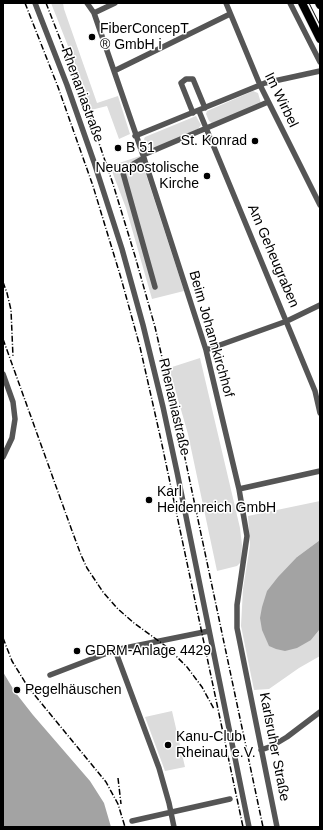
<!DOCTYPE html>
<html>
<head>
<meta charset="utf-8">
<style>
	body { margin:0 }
	#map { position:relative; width:323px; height:830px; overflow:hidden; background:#fff; font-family:Helvetica,sans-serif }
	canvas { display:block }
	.frame { position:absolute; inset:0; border:4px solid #000; pointer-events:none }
</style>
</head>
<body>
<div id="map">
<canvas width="323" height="830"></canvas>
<div class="frame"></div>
</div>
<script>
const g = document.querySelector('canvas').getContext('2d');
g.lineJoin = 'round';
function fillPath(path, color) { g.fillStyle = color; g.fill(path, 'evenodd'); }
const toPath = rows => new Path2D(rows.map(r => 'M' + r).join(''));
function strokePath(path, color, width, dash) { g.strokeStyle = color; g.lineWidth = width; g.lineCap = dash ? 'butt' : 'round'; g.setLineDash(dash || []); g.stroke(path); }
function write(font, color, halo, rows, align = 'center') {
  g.font = font + ' Helvetica,sans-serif'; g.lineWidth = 3; g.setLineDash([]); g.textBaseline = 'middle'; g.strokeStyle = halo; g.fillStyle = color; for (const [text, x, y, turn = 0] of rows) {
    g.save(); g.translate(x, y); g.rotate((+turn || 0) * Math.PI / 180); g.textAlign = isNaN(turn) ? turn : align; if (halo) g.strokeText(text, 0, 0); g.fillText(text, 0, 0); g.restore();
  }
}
fillPath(toPath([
	[51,3,63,3,64,9,97,103,118,96,130,134,119,139,107,106,91,110,85,89],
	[253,91,258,93,261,103,213,124,209,121,206,114,207,111],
	[196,116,201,125,198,129,151,150,147,147,144,139,145,137],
	[140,156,184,291,152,299,126,208,110,166],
	[200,358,240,528,242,545,241,562,237,566,217,571,188,434,169,368],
	[320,501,320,540,297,557,311,640,320,629,320,656,299,668,269,689,254,690,241,626,243,589,250,545,248,516],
	[172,711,185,767,165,771,145,717]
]), '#dcdcdc');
fillPath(toPath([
	[320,540,320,629,311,640,297,648,285,651,276,649,269,646,262,630,260,618,262,607,267,591,278,577,297,557],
	[3,672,15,692,33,715,90,781,104,803,111,827,3,827]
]), '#a3a3a3');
const highway = toPath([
	[302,3,320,39],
	[319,3,320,5]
]);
strokePath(highway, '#dbdbdb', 9);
strokePath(toPath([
	[35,3,67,85,94,162,122,249,143,325,163,407,177,472,249,827],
	[87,3,94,13,143,155,206,350,239,489,247,536,237,605,237,628,277,827],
	[226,3,260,85,320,205],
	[290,3,320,62],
	[94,13,115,3],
	[114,71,230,14],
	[199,111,315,391,320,413],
	[193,113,181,83,186,79,193,79,205,108],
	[135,136,265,83,320,71],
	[143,155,268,102],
	[144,158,125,169,123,173,155,287],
	[206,350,287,321,320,305],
	[3,374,13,402,15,419,12,438,3,457],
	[239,489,320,471],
	[115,650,159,768,169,803,174,827],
	[50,675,115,650,209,631],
	[261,750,272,746,287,737,320,712],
	[132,821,230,799]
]), '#555', 5.5);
strokePath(highway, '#000', 8);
strokePath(toPath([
	[309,3,320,25]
]), '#000', 1);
strokePath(toPath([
	[25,3,58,87,93,186,121,278,140,347,161,440,243,827],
	[46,3,87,108,113,184,135,256,155,327,182,444,263,827],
	[3,282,7,293,11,310,13,357],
	[3,339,71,528,81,555,87,568,103,592,118,609,134,623,167,647,187,667,202,687,214,709],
	[3,638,12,661,28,687,106,782,118,804,125,827],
	[118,778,121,804]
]), '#000', 1.5, [6, 2, 1, 2]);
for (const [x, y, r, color] of [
	[92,37,4,"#000"],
	[255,141,4,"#000"],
	[118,148,4,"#000"],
	[207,176,4,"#000"],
	[149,500,4,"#000"],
	[77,651,4,"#000"],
	[17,690,4,"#000"],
	[168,745,4,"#000"]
]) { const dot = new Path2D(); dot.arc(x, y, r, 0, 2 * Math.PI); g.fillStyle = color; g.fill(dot); strokePath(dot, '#fff', 1.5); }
write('14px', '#000', '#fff', [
	["FiberConcepT",100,29],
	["® GmbH i",100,45],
	["St. Konrad",247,141,"right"],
	["B 51",126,148],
	["Neuapostolische",199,168,"right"],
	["Kirche",199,184,"right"],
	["Karl",157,492],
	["Heidenreich GmbH",157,508],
	["GDRM-Anlage 4429",85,651],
	["Pegelhäuschen",25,690],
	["Kanu-Club",176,737],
	["Rheinau e.V.",176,753]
], 'left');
write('14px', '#000', '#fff', [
	["Rhenaniastraße",82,95,70],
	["Im Wirbel",281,100,64],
	["Am Geheugraben",273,256,67],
	["Beim Johannkirchhof",211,334,74],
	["Rhenaniastraße",174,407,77],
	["Karlsruher Straße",274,747,79]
]);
</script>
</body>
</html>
